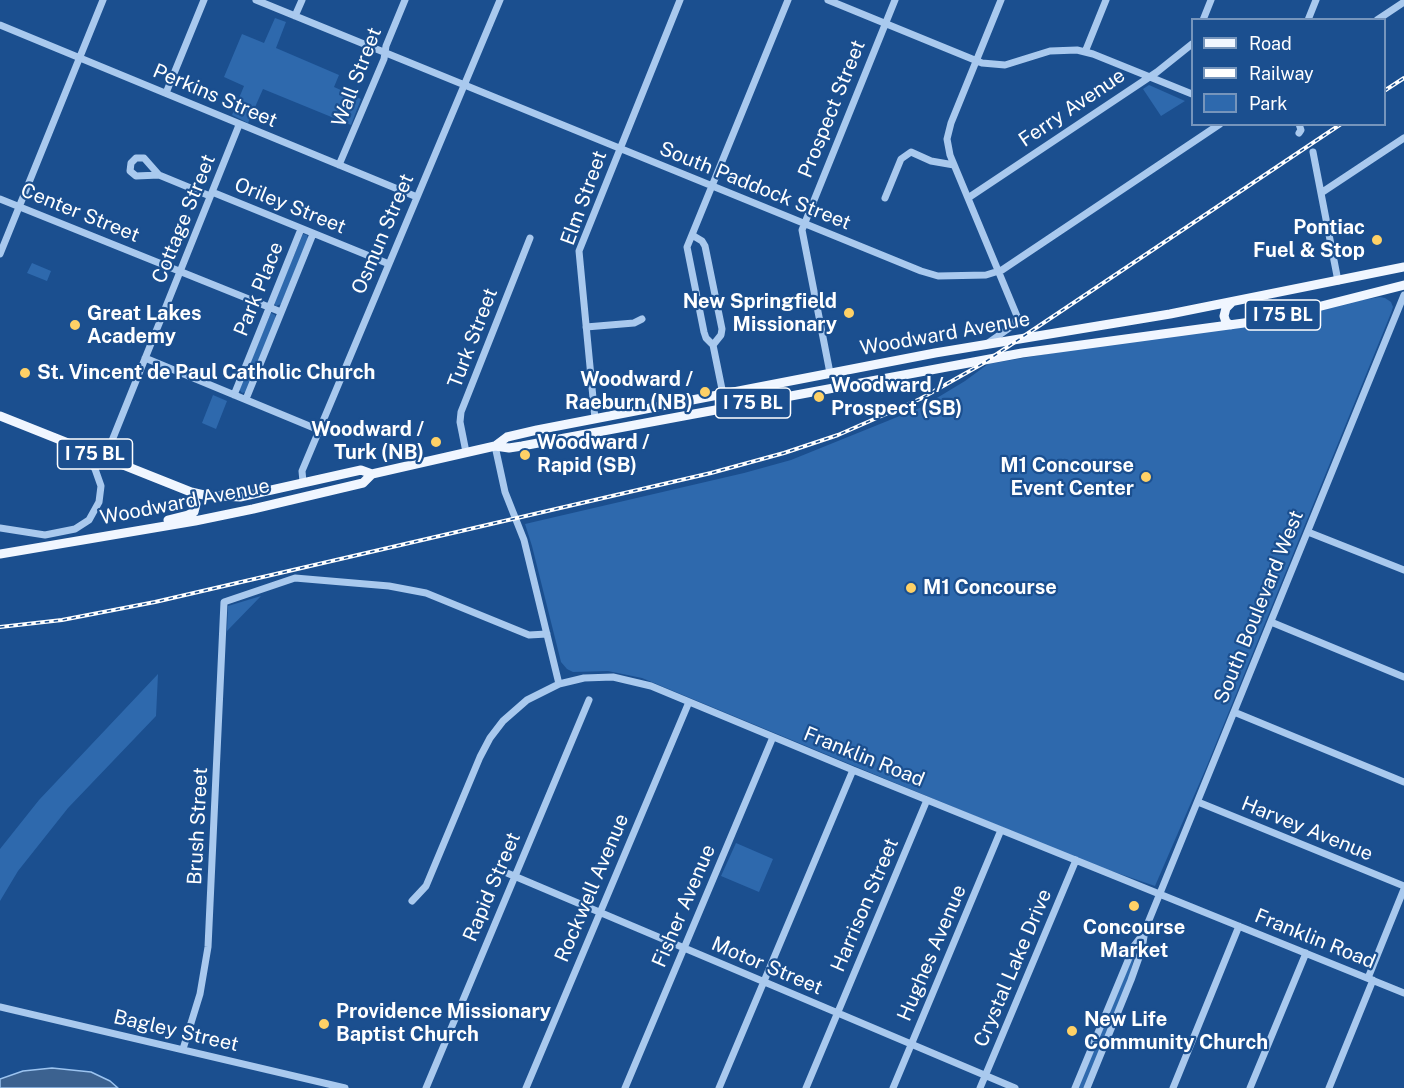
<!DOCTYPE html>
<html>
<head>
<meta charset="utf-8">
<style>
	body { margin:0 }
	#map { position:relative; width:1404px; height:1088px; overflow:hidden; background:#1b4f8f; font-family:"Public Sans",sans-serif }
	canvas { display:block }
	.legend { position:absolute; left:1191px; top:18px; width:195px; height:108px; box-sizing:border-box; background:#1b4f8f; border:2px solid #7695bc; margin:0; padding:8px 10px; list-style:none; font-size:18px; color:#fff }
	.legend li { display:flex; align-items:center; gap:12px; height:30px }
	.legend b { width:30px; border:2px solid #7695bc }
</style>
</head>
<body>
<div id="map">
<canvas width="1404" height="1088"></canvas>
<ul class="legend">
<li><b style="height:8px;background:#f0f6ff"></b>Road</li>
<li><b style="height:8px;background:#fff"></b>Railway</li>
<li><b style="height:16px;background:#2e69ad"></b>Park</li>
</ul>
</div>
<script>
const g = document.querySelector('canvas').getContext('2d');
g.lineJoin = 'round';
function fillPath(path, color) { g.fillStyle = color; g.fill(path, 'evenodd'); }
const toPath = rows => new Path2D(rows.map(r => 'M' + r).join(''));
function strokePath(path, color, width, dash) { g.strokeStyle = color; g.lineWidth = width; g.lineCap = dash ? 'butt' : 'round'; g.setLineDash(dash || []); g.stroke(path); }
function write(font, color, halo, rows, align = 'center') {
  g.font = font + ' "Public Sans",sans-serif'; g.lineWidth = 4.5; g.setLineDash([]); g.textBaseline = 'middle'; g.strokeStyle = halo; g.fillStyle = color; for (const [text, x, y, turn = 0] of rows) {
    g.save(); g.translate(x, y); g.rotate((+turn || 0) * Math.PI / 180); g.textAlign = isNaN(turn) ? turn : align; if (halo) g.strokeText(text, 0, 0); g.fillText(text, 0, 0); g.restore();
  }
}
fillPath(toPath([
	[275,18,286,22,276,48,339,75,334,87,361,99,351,125,263,89,248,123,232,115,244,86,224,77,242,34,264,43],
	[1149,85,1185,101,1161,116,1143,89],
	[303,234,307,235,308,239,281,304,276,306,274,303],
	[32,263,51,271,47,281,27,273],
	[1380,297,1385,298,1391,302,1393,307,1391,313,1206,768,1155,886,1091,864,642,678,608,671,573,672,567,669,561,662,532,546,525,524,744,473,791,460,922,407,965,381,988,364],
	[271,313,275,315,276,319,246,392,242,393,239,389],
	[213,395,227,401,216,429,202,423],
	[261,596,227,631,228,606],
	[158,674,156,716,68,808,18,871,0,901,0,849,39,800],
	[736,843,773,859,759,892,721,876],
	[1137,947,1129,977,1084,1088,1078,1088]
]), '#2e69ad');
const water = toPath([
	[52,1068,91,1072,110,1081,118,1088,0,1088,0,1079,23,1071,52,1068]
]);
fillPath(water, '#3c6290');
strokePath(water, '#9cc4f0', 1.5);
strokePath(toPath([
	[256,0,921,271,938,276,986,275,1002,270,1220,124],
	[828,0,982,63,1005,65,1050,51,1077,50,1093,54,1192,94],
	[295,16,302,0],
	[1203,20,1211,0],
	[1308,20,1316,0],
	[1377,20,1404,2],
	[0,25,417,197],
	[1085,52,1106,0],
	[166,93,204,0],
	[1299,124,1301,130,1299,133],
	[1313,152,1338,281],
	[339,165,384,59,386,46,405,0],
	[159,175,136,176,130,171,131,163,136,158,144,158,159,175,210,196],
	[212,192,389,264],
	[1321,193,1404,138],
	[885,198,901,159,911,152,931,161,954,165],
	[968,198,1157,72,1192,44],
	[0,199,281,312],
	[692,235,702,241,705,246,722,329,721,335,713,345],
	[0,254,103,0],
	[586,327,634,323,642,319],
	[988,343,1015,324,1017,316,950,155,947,139,951,123,1001,0],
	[145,358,319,430],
	[830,373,802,230,895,0],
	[723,394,713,345,706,338,704,332,687,247,788,0],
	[234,395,301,229],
	[246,399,313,234],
	[595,419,579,251,680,0],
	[495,446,505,492,524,540,559,684],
	[466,452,460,422,461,412,530,238],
	[105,458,239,125],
	[303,482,302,471,500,0],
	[0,528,45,535,75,529,89,520,99,502,101,486,95,469,82,449],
	[1308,532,1404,570],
	[1271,622,1404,677],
	[1234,712,1404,782],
	[1198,802,1404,886],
	[507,873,1015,1088],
	[412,901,426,886,480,757,490,738,503,721,527,700,559,684,584,678,613,677,651,686,853,770,1404,993],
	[1368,978,1404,889],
	[0,1007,345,1088],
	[183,1049,200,994,208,947,224,602,295,578,389,586,426,593,529,635,547,634],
	[426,1088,589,700],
	[526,1088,689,702],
	[625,1088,773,737],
	[719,1088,853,770],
	[806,1088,927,800],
	[893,1088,1001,830],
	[980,1088,1076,860],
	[1075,1088,1134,946,1144,933],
	[1087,1088,1131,980,1142,949,1145,930,1404,295],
	[1173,1088,1239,926],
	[1250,1088,1306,953],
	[1329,1088,1373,980]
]), '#a9c9ee', 7);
strokePath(toPath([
	[1231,325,1226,322,1224,316,1226,308,1232,302],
	[0,416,191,492,204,495,240,497,361,470,372,474],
	[495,446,507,437,537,430,935,353,1170,314,1404,267],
	[168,520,188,515,194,512,196,504,191,492],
	[0,554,195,521,253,509,363,483,372,474,495,446,509,448,522,446,1022,353,1266,320,1404,285]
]), '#f0f6ff', 9);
const rail = toPath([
	[1384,91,1404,78],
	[0,627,62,620,155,602,711,473,784,453,838,435,920,399,982,364,1341,124]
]);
strokePath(rail, '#fff', 4);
strokePath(rail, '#1b4f8f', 1.5, [4.5]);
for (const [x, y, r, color] of [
	[1377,240,6,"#ffd166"],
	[849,313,6,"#ffd166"],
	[75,325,6,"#ffd166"],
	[25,373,6,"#ffd166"],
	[705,392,6,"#ffd166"],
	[819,397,6,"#ffd166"],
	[436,442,6,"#ffd166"],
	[525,455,6,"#ffd166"],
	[1146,477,6,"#ffd166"],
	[911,588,6,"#ffd166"],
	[1134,906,6,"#ffd166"],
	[324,1024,6,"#ffd166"],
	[1072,1031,6,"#ffd166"]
]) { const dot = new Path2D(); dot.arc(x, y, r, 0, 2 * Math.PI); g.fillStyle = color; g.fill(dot); strokePath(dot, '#1b4f8f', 2); }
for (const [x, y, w] of [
	[1283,315,75],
	[753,403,75],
	[95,454,75]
]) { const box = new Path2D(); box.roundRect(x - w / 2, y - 15, w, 30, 4.5); g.fillStyle = '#1b4f8f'; g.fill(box); strokePath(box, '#fff', 1.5); }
write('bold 18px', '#fff', null, [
	["I 75 BL",1283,315],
	["I 75 BL",753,403],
	["I 75 BL",95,454]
]);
write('20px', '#fff', '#1b4f8f', [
	["Wall Street",357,77,-69],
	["Perkins Street",215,96,23],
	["Ferry Avenue",1072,108,-34],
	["Prospect Street",832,109,-68],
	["South Paddock Street",755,186,22],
	["Elm Street",584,198,-70],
	["Oriley Street",290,206,22],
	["Center Street",80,213,22],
	["Cottage Street",184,219,-68],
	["Osmun Street",383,234,-67],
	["Park Place",259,289,-68],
	["Woodward Avenue",945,334,-10],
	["Turk Street",473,338,-69],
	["Woodward Avenue",185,502,-11],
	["South Boulevard West",1259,607,-68],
	["Franklin Road",864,757,22],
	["Brush Street",198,826,-87],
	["Harvey Avenue",1307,829,22],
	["Rapid Street",492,887,-67],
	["Rockwell Avenue",592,888,-67],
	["Harrison Street",865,905,-67],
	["Fisher Avenue",684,906,-67],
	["Franklin Road",1315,939,22],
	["Hughes Avenue",932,953,-67],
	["Motor Street",767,966,23],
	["Crystal Lake Drive",1013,968,-67],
	["Bagley Street",176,1031,13]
]);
write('bold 20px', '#fff', '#1b4f8f', [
	["Pontiac",1365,228,"right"],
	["Fuel & Stop",1365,251,"right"],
	["New Springfield",837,302,"right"],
	["Missionary",837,325,"right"],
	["Great Lakes",87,314],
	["Academy",87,337],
	["St. Vincent de Paul Catholic Church",37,373],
	["Woodward /",693,380,"right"],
	["Raeburn (NB)",693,403,"right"],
	["Woodward /",831,386],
	["Prospect (SB)",831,409],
	["Woodward /",424,430,"right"],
	["Turk (NB)",424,453,"right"],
	["Woodward /",537,443],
	["Rapid (SB)",537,466],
	["M1 Concourse",1134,466,"right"],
	["Event Center",1134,489,"right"],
	["M1 Concourse",923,588],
	["Concourse",1134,928,"center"],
	["Market",1134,951,"center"],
	["Providence Missionary",336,1012],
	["Baptist Church",336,1035],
	["New Life",1084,1020],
	["Community Church",1084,1043]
], 'left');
</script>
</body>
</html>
